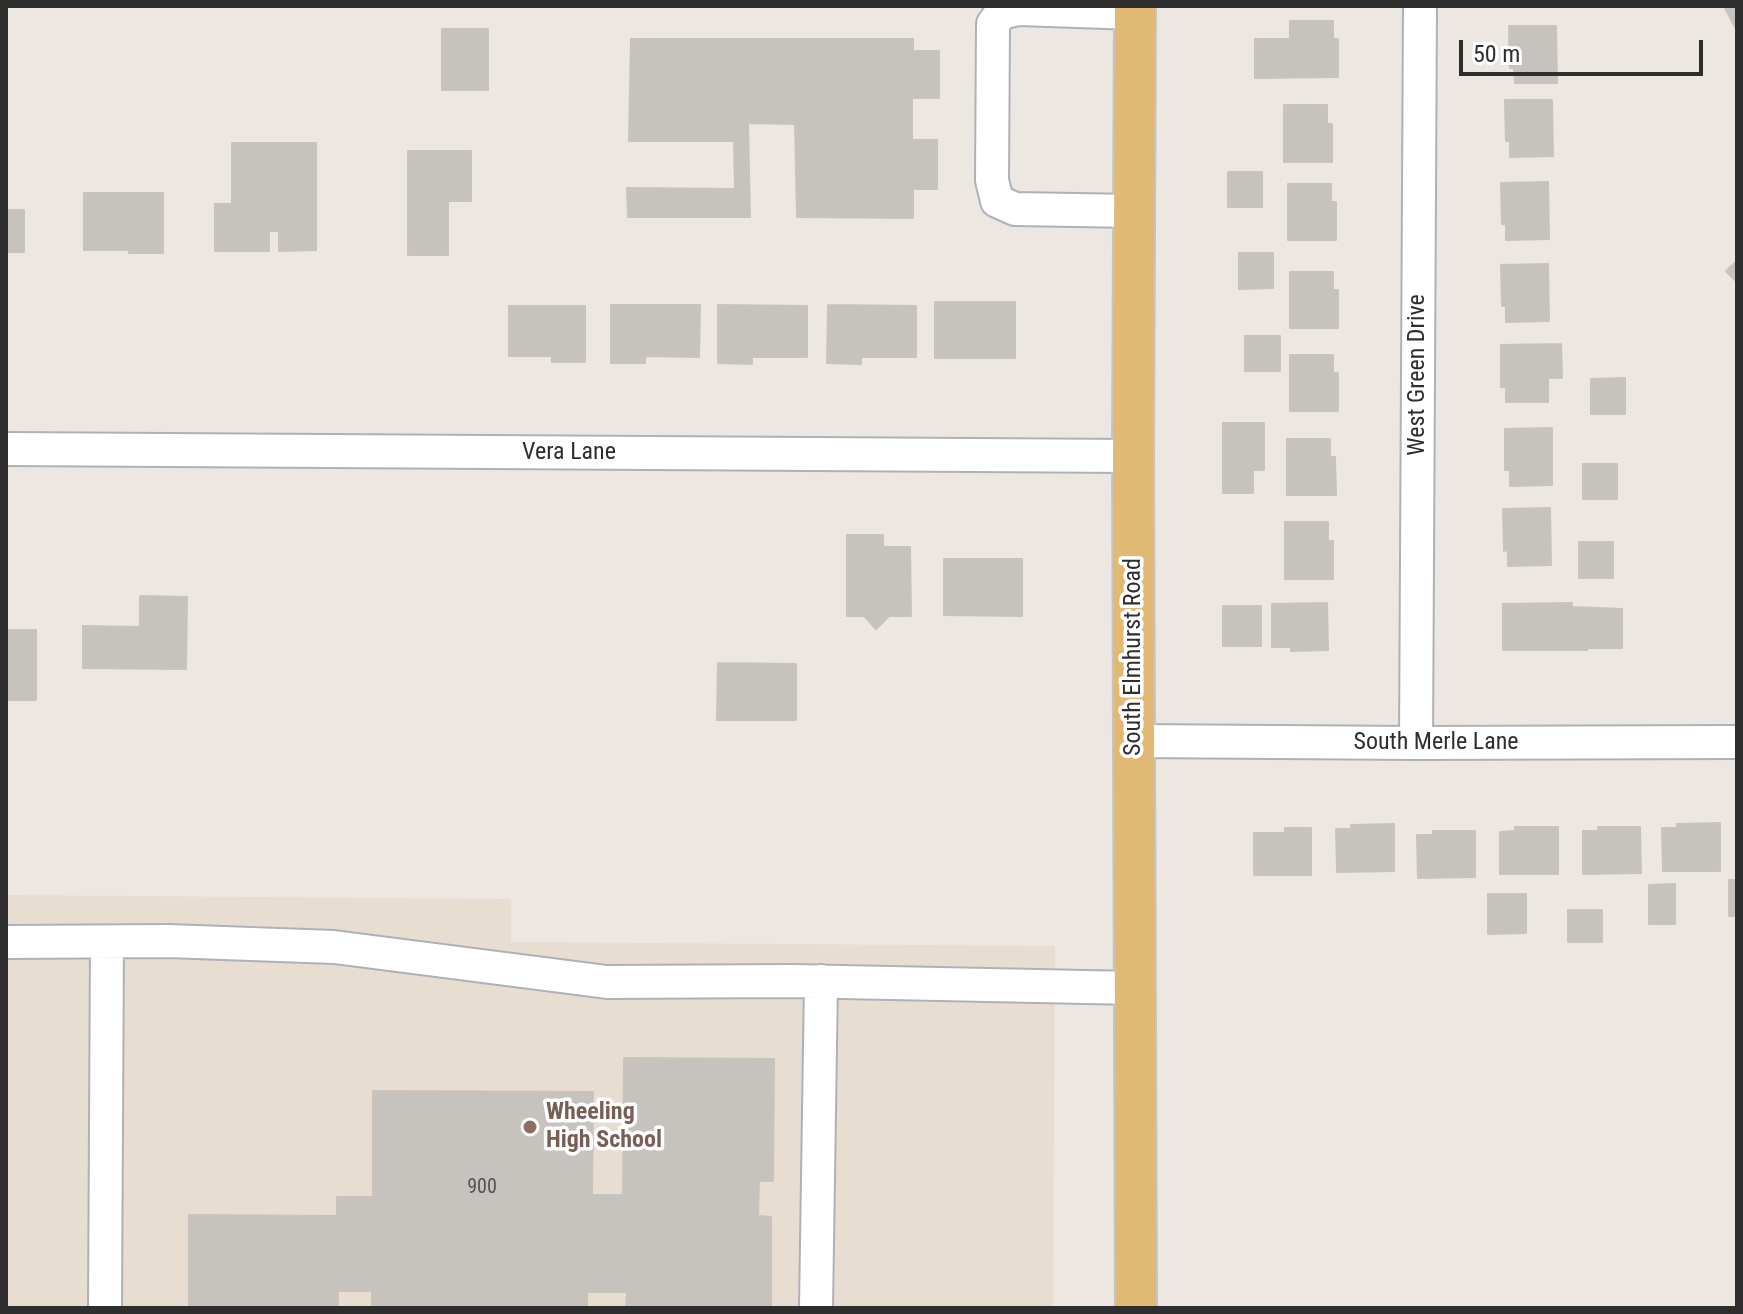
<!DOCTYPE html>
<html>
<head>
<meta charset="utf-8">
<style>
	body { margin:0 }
	#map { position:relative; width:1743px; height:1314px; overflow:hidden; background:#ede7e2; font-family:"Roboto Condensed",sans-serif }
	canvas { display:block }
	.frame { position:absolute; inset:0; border:8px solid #2e2e2e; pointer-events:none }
	.scale { position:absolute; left:1459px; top:40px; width:244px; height:36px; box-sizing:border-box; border:4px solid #2e2e2e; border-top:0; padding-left:10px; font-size:24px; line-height:28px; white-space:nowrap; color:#2e2e2e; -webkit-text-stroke:6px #fff; paint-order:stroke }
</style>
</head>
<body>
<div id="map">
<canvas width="1743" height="1314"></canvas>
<div class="frame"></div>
<div class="scale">50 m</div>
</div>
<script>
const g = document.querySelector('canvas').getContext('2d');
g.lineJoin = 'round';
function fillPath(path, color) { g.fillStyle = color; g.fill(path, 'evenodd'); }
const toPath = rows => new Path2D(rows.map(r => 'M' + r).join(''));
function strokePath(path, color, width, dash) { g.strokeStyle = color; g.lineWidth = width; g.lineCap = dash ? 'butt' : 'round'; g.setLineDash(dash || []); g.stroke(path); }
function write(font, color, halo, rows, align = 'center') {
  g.font = font + ' "Roboto Condensed",sans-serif'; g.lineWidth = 7; g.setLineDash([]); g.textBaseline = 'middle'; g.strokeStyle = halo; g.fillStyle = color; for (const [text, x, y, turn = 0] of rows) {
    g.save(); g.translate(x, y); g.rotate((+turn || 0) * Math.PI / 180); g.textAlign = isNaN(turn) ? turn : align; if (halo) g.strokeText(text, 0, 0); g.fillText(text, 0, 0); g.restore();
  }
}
fillPath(toPath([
	[6,895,511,899,511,942,1055,946,1053,1308,6,1308]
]), '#e8ddd1');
const building = toPath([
	[1724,6,1737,6,1737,31,1724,6],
	[1290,21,1333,21,1333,39,1338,39,1338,77,1255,78,1255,39,1290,39,1290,21],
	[1509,26,1556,26,1557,83,1515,83,1514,68,1510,68,1509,26],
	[442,29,488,29,488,90,442,90,442,29],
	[631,39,913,39,913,51,939,51,939,98,912,98,912,140,937,140,937,189,913,189,913,218,797,217,795,124,748,123,750,217,628,217,627,188,735,189,734,141,629,141,631,39],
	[1505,100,1552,100,1553,156,1510,157,1510,141,1506,141,1505,100],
	[1284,105,1327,105,1327,124,1332,124,1332,162,1284,162,1284,105],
	[232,143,316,143,316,250,279,251,279,231,269,231,269,251,215,251,215,204,232,204,232,143],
	[408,151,471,151,471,201,448,201,448,255,408,255,408,151],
	[1228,172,1262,172,1262,207,1228,207,1228,172],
	[1548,182,1549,239,1506,240,1506,224,1502,224,1501,183,1548,182],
	[1288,184,1331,184,1331,202,1336,202,1336,240,1288,240,1288,184],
	[84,193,163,193,163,253,129,253,129,250,84,250,84,193],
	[6,210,24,210,24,252,6,252,6,210],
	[1239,253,1273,253,1273,288,1239,289,1239,253],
	[1737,261,1737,282,1726,271,1737,261],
	[1548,264,1549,321,1506,322,1506,306,1502,306,1501,265,1548,264],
	[1290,272,1333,272,1333,290,1338,290,1338,328,1290,328,1290,272],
	[935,302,1015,302,1015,358,935,358,935,302],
	[611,305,700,305,699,357,645,356,645,363,611,363,611,305],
	[718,305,807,306,807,357,752,357,752,364,718,363,718,305],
	[828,305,916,306,916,357,861,357,861,364,827,363,828,305],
	[509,306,585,306,585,362,552,362,552,356,509,356,509,306],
	[1245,336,1280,336,1280,371,1245,371,1245,336],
	[1561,344,1562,378,1548,378,1548,402,1506,402,1506,387,1501,387,1501,345,1561,344],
	[1290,355,1333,355,1333,373,1338,373,1338,411,1290,411,1290,355],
	[1625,378,1625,414,1591,414,1591,379,1625,378],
	[1223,423,1264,423,1264,470,1253,470,1253,493,1223,493,1223,423],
	[1552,428,1552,485,1510,486,1510,470,1505,470,1505,429,1552,428],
	[1287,439,1330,439,1330,457,1335,457,1336,495,1287,495,1287,439],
	[1583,464,1617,464,1617,499,1583,499,1583,464],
	[1550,508,1551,565,1508,566,1508,550,1504,551,1503,509,1550,508],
	[1285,522,1328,522,1328,541,1333,541,1333,579,1285,579,1285,522],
	[847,535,883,535,883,547,910,547,911,616,889,616,876,629,864,616,847,616,847,535],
	[1579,542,1613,542,1613,578,1579,578,1579,542],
	[944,559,1022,559,1022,616,944,615,944,559],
	[140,596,187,597,186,669,83,668,83,626,140,627,140,596],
	[1327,603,1328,650,1291,651,1291,647,1272,647,1272,604,1327,603],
	[1572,603,1572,607,1622,609,1622,648,1587,648,1587,650,1503,650,1503,604,1572,603],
	[1223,606,1261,606,1261,646,1223,646,1223,606],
	[6,630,36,630,36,700,8,700,8,675,6,675,6,630],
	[718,663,796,664,796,720,717,720,718,663],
	[1720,823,1720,871,1663,871,1662,828,1677,828,1677,824,1720,823],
	[1394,824,1394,871,1337,872,1336,829,1351,829,1351,825,1394,824],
	[1515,827,1558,827,1558,874,1500,874,1500,832,1515,831,1515,827],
	[1598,827,1640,827,1641,873,1583,874,1583,831,1598,831,1598,827],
	[1285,828,1311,828,1311,875,1254,875,1254,833,1285,833,1285,828],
	[1433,831,1475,831,1475,877,1418,878,1417,835,1433,835,1433,831],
	[1729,880,1737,880,1737,916,1729,916,1729,880],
	[1675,884,1675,924,1649,924,1649,885,1675,884],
	[1488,894,1526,894,1526,933,1488,934,1488,894],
	[1568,910,1602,910,1602,942,1568,942,1568,910],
	[624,1058,774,1059,773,1181,759,1181,758,1216,771,1217,771,1308,626,1308,627,1292,587,1292,587,1308,372,1308,372,1291,338,1291,338,1308,189,1308,189,1215,337,1216,337,1197,373,1197,373,1091,593,1092,592,1195,623,1195,624,1058]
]);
fillPath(building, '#c6c2bd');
strokePath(building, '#c9c3bc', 2);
const minor = toPath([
	[1134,211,1015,209,997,201,992,180,993,24,1001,13,1019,9,1135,13],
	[6,449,1133,456],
	[1135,741,1416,743,1737,742],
	[1416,743,1420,6],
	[6,942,168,941,334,947,607,982,792,981,1135,988],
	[105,1308,107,942],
	[816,1308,821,981]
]);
const major = toPath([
	[1135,6,1133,456,1136,1308]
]);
strokePath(minor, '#afb1b8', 36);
strokePath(major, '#c4c4c4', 44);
strokePath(minor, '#fff', 32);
strokePath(major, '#e0ba74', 40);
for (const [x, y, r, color] of [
	[530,1127,8,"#8d6e63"]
]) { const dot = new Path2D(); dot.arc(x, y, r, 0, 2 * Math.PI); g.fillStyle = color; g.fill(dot); strokePath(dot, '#fff', 3); }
write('20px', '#545352', null, [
	["900",482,1188]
]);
write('24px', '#2e2e2e', '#fff', [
	["West Green Drive",1418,375,-90],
	["Vera Lane",569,453],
	["South Elmhurst Road",1134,657,-90],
	["South Merle Lane",1436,743]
]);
write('bold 24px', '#785e54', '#fff', [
	["Wheeling",546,1113],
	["High School",546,1141]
], 'left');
</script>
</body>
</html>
